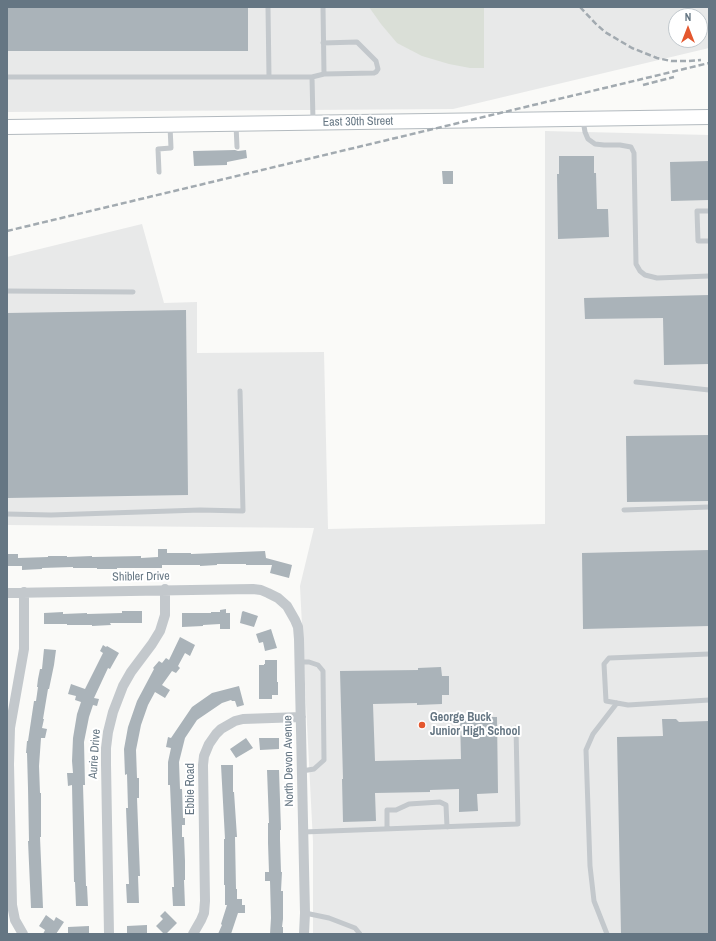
<!DOCTYPE html>
<html>
<head>
<meta charset="utf-8">
<style>
	body { margin:0 }
	#map { position:relative; width:716px; height:941px; overflow:hidden; background:#fafaf8; font-family:"Archivo Narrow",sans-serif }
	canvas { display:block }
	.frame { position:absolute; inset:0; border:8px solid #657683; pointer-events:none }
	.north { position:absolute; left:668px; top:8px; width:40px; height:40px; box-sizing:border-box; background:#fff; border:1px solid #c1c8cd; border-radius:50%; rotate:0deg; font-size:11px; font-weight:700; line-height:16px; text-align:center; color:#657683 }
	.north::after { content:''; display:block; margin:auto; width:14px; height:18px; background:#e4572e; clip-path:polygon(50% 0,100% 100%,50% 72%,0 100%) }
</style>
</head>
<body>
<div id="map">
<canvas width="716" height="941"></canvas>
<div class="frame"></div>
<div class="north">N</div>
</div>
<script>
const g = document.querySelector('canvas').getContext('2d');
g.lineJoin = 'round';
function fillPath(path, color) { g.fillStyle = color; g.fill(path, 'evenodd'); }
const toPath = rows => new Path2D(rows.map(r => 'M' + r).join(''));
function strokePath(path, color, width, dash) { g.strokeStyle = color; g.lineWidth = width; g.lineCap = dash ? 'butt' : 'round'; g.setLineDash(dash || []); g.stroke(path); }
function write(font, color, halo, rows, align = 'center') {
  g.font = font + ' "Archivo Narrow",sans-serif'; g.lineWidth = 4; g.setLineDash([]); g.textBaseline = 'middle'; g.strokeStyle = halo; g.fillStyle = color; for (const [text, x, y, turn = 0] of rows) {
    g.save(); g.translate(x, y); g.rotate((+turn || 0) * Math.PI / 180); g.textAlign = isNaN(turn) ? turn : align; if (halo) g.strokeText(text, 0, 0); g.fillText(text, 0, 0); g.restore();
  }
}
fillPath(toPath([
	[7,7,709,7,709,48,453,109,7,112],
	[676,16,700,16,700,40,676,40],
	[545,131,709,135,709,934,313,934,313,842,300,586,314,528,7,525,7,257,142,224,164,303,197,302,197,353,324,352,328,529,545,524]
]), '#e8e9e9');
fillPath(toPath([
	[369,7,484,7,484,68,470,68,449,64,422,56,397,43,381,24]
]), '#dadfd7');
fillPath(toPath([
	[7,7,248,7,248,51,7,51],
	[235,150,238,151,246,150,247,158,227,162,227,165,194,166,193,151],
	[559,156,594,156,594,173,596,173,597,209,608,209,609,237,558,239,557,174,559,174],
	[709,161,709,200,671,201,670,162],
	[442,171,453,171,453,184,443,184],
	[709,295,709,364,664,365,663,318,585,319,584,298],
	[186,310,188,495,7,498,7,313],
	[709,435,709,501,627,502,626,436],
	[158,549,167,549,167,553,191,553,191,554,265,551,266,558,292,565,289,578,270,573,272,565,246,565,246,564,217,564,217,565,200,566,200,565,162,565,162,568,117,568,117,569,97,569,97,568,73,568,73,567,42,568,42,569,22,570,22,566,7,566,7,554,18,554,18,558,48,557,48,556,67,556,67,557,92,556,92,557,141,556,141,558,158,557],
	[709,550,709,626,583,629,582,553],
	[226,609,226,613,230,613,230,629,220,629,220,624,203,625,203,626,182,627,182,613,211,613,211,612,220,612,220,610],
	[122,611,142,611,142,623,110,623,111,625,92,626,92,625,67,625,67,624,44,624,44,613,63,612,63,614,87,613,87,614,122,613],
	[243,611,258,616,254,627,240,623,242,612],
	[271,629,277,648,265,651,263,642,259,643,256,634],
	[180,637,195,645,190,656,185,653,178,666,180,668,176,673,172,671,162,685,170,690,165,698,155,692,148,705,141,725,136,750,137,778,139,778,139,798,137,798,140,876,138,876,139,903,127,903,126,884,129,884,126,808,128,808,127,774,125,775,124,749,128,727,137,701,154,669,153,668,159,661,162,663,166,658,169,660],
	[103,645,106,647,107,646,119,653,110,669,108,668,94,698,99,699,97,706,93,705,89,717,84,742,85,785,83,785,86,886,87,886,88,906,76,906,75,882,74,882,72,785,68,786,67,773,73,773,72,761,73,738,77,714,81,702,75,700,76,696,68,694,71,684,85,689,103,653,100,651],
	[44,649,56,650,54,665,49,689,48,689,43,719,44,719,42,728,47,729,45,738,41,738,39,766,40,793,41,793,41,837,40,837,43,908,31,908,28,841,29,841,28,788,27,753,26,753,27,741,28,741,34,701,36,701,38,687,37,687,38,679,40,669,42,669],
	[265,660,277,660,277,682,278,682,278,695,272,695,272,699,259,699,259,665,264,665,264,664,265,664],
	[441,667,442,676,449,676,449,695,442,695,442,704,417,705,417,703,373,704,375,761,461,759,460,718,472,717,472,714,486,714,486,717,497,717,498,793,477,794,478,811,459,812,459,789,430,790,430,792,375,793,376,821,343,822,342,779,343,779,340,671,418,670,418,668],
	[239,686,244,705,237,707,235,701,232,701,231,700,222,703,197,720,185,738,179,762,180,789,182,789,183,818,185,818,185,825,182,825,182,837,184,837,185,861,185,880,184,880,185,906,173,906,172,887,174,887,173,857,170,785,168,785,168,762,171,748,166,747,168,737,171,738,192,707,212,693],
	[662,719,676,719,679,722,709,721,709,934,621,934,617,737,663,736],
	[246,738,253,748,236,758,230,749],
	[259,738,279,738,279,749,260,750],
	[221,765,233,765,233,792,234,792,237,837,235,837,236,889,237,889,237,899,242,899,242,905,245,905,245,913,238,913,231,934,218,934,222,925,221,924,227,905,225,905,225,885,224,885,224,839,225,839],
	[267,770,279,770,281,830,280,830,280,840,281,872,282,872,281,891,283,891,283,919,282,927,283,927,283,934,270,934,271,918,270,881,265,881,265,872,269,872,268,843,268,823,269,823],
	[165,911,177,923,166,934,164,934,156,926,163,919,160,916],
	[46,915,54,921,56,917,64,922,56,934,43,934,45,930,39,926],
	[147,925,147,934,127,934,127,926],
	[89,926,89,934,68,934,68,927]
]), '#aab3b9');
const secondary = toPath([
	[7,127,709,117]
]);
strokePath(secondary, '#b3babf', 16);
strokePath(toPath([
	[268,7,269,77],
	[323,43,357,42,376,61,378,69,376,72,374,73,324,74],
	[7,77,312,77],
	[583,120,585,132,588,139,595,144,604,145,620,145,631,147,634,153,636,264,640,271,645,275,657,278,709,276],
	[313,121,312,77,324,74,323,7],
	[236,125,237,147],
	[159,172,158,149,171,148,170,126],
	[709,211,697,211,698,241,709,241],
	[7,291,133,292],
	[636,382,709,390],
	[624,510,709,507],
	[7,514,51,515,200,510,243,511,240,391],
	[709,654,609,658,604,664,606,701,628,705,709,700],
	[300,662,309,662,318,665,323,671,324,760,314,769,302,771],
	[387,829,387,810,396,810,409,804,440,802,446,805,447,827],
	[303,832,518,824,516,728],
	[305,913,329,918,355,928,360,934],
	[607,934,594,901,590,866,586,750,593,734,617,703]
]), '#c3c8cc', 5);
strokePath(toPath([
	[7,593,253,589,261,590,268,593,278,598,287,606,295,620,298,627,299,639,305,913,304,934],
	[23,934,15,920,12,905,9,764,10,728,24,649,24,592],
	[109,934,106,764,106,748,108,732,113,712,123,686,131,672,152,644,160,631,165,615,165,589],
	[193,934,201,920,204,913,205,901,203,765,204,756,209,744,216,734,221,729,235,721,243,719,301,717]
]), '#c3c8cc', 10);
strokePath(secondary, '#fff', 14);
strokePath(toPath([
	[580,7,596,24,605,32,632,48,657,58,671,61,688,61,701,60],
	[643,85,674,77],
	[7,231,709,63]
]), '#a2aab0', 2.5, [6, 3]);
for (const [x, y, r, color] of [
	[422,725,4,"#e4572e"]
]) { const dot = new Path2D(); dot.arc(x, y, r, 0, 2 * Math.PI); g.fillStyle = color; g.fill(dot); strokePath(dot, '#fff', 1.5); }
write('12px', '#657683', '#fff', [
	["East 30th Street",358,122,-1],
	["Shibler Drive",141,577,-1],
	["Aurie Drive",95,754,-86],
	["North Devon Avenue",289,761,-91],
	["Ebbie Road",191,789,-90]
]);
write('bold 12px', '#657683', '#fff', [
	["George Buck",430,718],
	["Junior High School",430,732]
], 'left');
</script>
</body>
</html>
